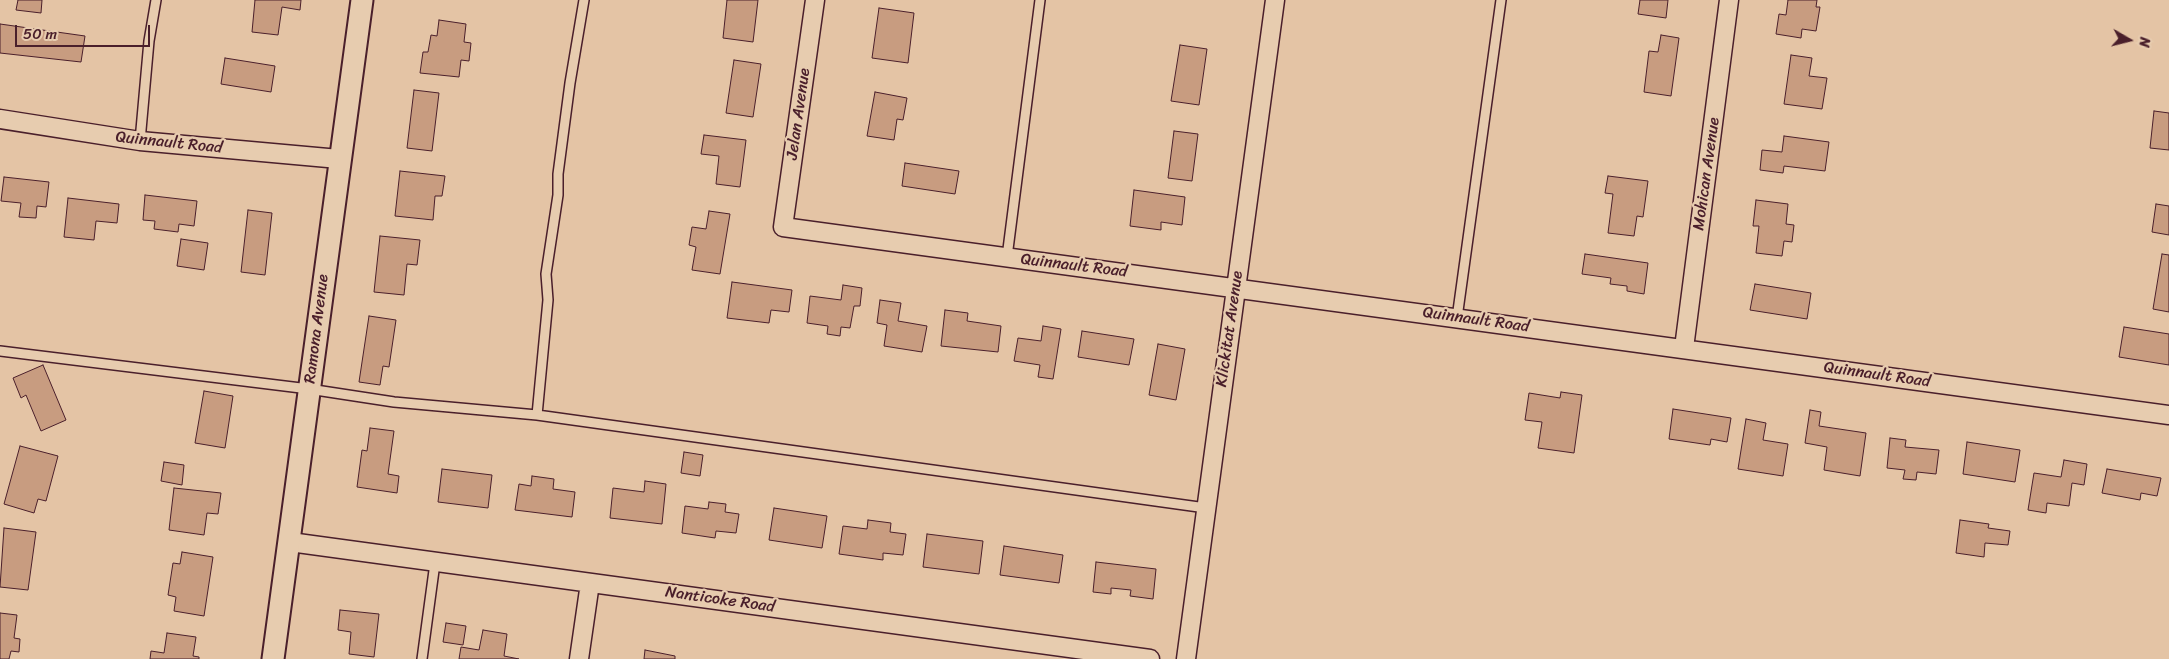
<!DOCTYPE html>
<html>
<head>
<meta charset="utf-8">
<style>
	body { margin:0 }
	#map { position:relative; width:2169px; height:659px; overflow:hidden; background:#e4c4a5; font-family:Sriracha,sans-serif }
	canvas { display:block }
	.north { position:absolute; left:2104px; top:15px; width:50px; height:50px; -webkit-text-stroke:4px #e7ccaf; paint-order:stroke; rotate:98deg; font-size:14px; font-weight:700; line-height:20px; text-align:center; color:#4a1f2b }
	.north::after { content:''; display:block; margin:auto; width:18px; height:22px; background:#4a1f2b; clip-path:polygon(50% 0,100% 100%,50% 72%,0 100%) }
	.scale { position:absolute; left:15px; top:25px; width:135px; height:22px; box-sizing:border-box; border:2px solid #4a1f2b; border-top:0; padding-left:6px; font-size:15px; line-height:18px; white-space:nowrap; color:#4a1f2b; -webkit-text-stroke:4px #e7ccaf; paint-order:stroke }
</style>
</head>
<body>
<div id="map">
<canvas width="2169" height="659"></canvas>
<div class="north">N</div>
<div class="scale">50 m</div>
</div>
<script>
const g = document.querySelector('canvas').getContext('2d');
g.lineJoin = 'round';
function fillPath(path, color) { g.fillStyle = color; g.fill(path, 'evenodd'); }
const toPath = rows => new Path2D(rows.map(r => 'M' + r).join(''));
function strokePath(path, color, width, dash) { g.strokeStyle = color; g.lineWidth = width; g.lineCap = dash ? 'butt' : 'round'; g.setLineDash(dash || []); g.stroke(path); }
function write(font, color, halo, rows, align = 'center') {
  g.font = font + ' Sriracha,sans-serif'; g.lineWidth = 4.5; g.setLineDash([]); g.textBaseline = 'middle'; g.strokeStyle = halo; g.fillStyle = color; for (const [text, x, y, turn = 0] of rows) {
    g.save(); g.translate(x, y); g.rotate((+turn || 0) * Math.PI / 180); g.textAlign = isNaN(turn) ? turn : align; if (halo) g.strokeText(text, 0, 0); g.fillText(text, 0, 0); g.restore();
  }
}
const building = toPath([
	[18,0,42,0,41,13,16,10,18,0],
	[255,0,301,0,300,10,282,7,278,35,252,32,255,0],
	[727,0,758,0,753,42,723,38,727,0],
	[1640,0,1668,0,1666,18,1638,14,1640,0],
	[1788,0,1817,0,1816,7,1820,7,1816,31,1802,29,1801,38,1776,34,1779,14,1786,15,1788,0],
	[879,8,914,13,908,63,872,58,879,8],
	[439,20,466,24,464,42,471,43,469,61,461,60,459,77,420,73,423,52,428,52,431,35,437,36,439,20],
	[0,24,85,36,81,62,0,53,0,24],
	[1661,35,1679,38,1671,96,1644,92,1649,51,1658,52,1661,35],
	[1180,45,1207,49,1199,105,1171,101,1180,45],
	[1791,55,1812,58,1809,76,1827,78,1822,109,1784,104,1791,55],
	[225,58,275,66,271,92,221,84,225,58],
	[734,60,761,64,753,117,726,113,734,60],
	[414,90,439,93,432,151,407,148,414,90],
	[875,92,907,98,903,120,897,119,894,140,867,136,875,92],
	[2154,111,2169,113,2169,150,2150,148,2154,111],
	[1174,131,1198,134,1192,181,1168,178,1174,131],
	[704,135,746,140,740,187,716,184,719,156,701,154,704,135],
	[1784,136,1829,142,1825,171,1784,166,1783,173,1760,170,1762,150,1782,152,1784,136],
	[905,163,959,171,955,194,902,186,905,163],
	[400,171,445,176,442,196,435,196,433,220,395,216,400,171],
	[1608,176,1648,181,1643,217,1637,216,1634,236,1608,233,1613,194,1605,193,1608,176],
	[4,177,49,182,46,207,37,206,36,218,19,217,21,203,1,201,4,177],
	[1134,190,1185,197,1182,225,1161,222,1161,230,1130,226,1134,190],
	[145,195,197,201,194,226,179,224,178,232,154,229,155,221,143,220,145,195],
	[68,198,119,204,117,223,96,221,94,240,64,237,68,198],
	[1756,200,1788,204,1786,224,1794,225,1792,242,1784,241,1782,256,1756,253,1759,226,1753,226,1756,200],
	[2156,204,2169,206,2169,235,2152,232,2156,204],
	[248,210,272,213,265,275,241,272,248,210],
	[709,211,730,214,720,274,692,270,696,247,689,245,692,227,706,229,709,211],
	[380,236,420,240,417,265,407,264,404,295,374,292,380,236],
	[181,239,208,243,204,270,177,266,181,239],
	[1585,254,1648,263,1644,294,1627,291,1627,286,1610,284,1611,278,1582,274,1585,254],
	[2162,254,2169,255,2169,312,2153,309,2162,254],
	[732,282,792,290,789,312,771,310,769,323,727,318,732,282],
	[1755,284,1811,293,1807,319,1750,310,1755,284],
	[843,285,862,288,860,306,854,306,850,328,841,327,840,336,827,334,828,326,807,323,810,296,841,300,843,285],
	[880,300,901,303,898,321,927,326,922,352,884,346,887,325,877,323,880,300],
	[945,310,968,313,967,321,1001,326,998,352,941,346,945,310],
	[369,316,396,320,389,367,383,366,380,385,359,382,369,316],
	[1043,326,1061,329,1053,379,1038,377,1040,365,1014,361,1018,338,1041,341,1043,326],
	[2124,327,2169,334,2169,365,2119,357,2124,327],
	[1082,331,1134,339,1129,365,1078,357,1082,331],
	[1158,344,1185,349,1176,400,1149,395,1158,344],
	[43,365,66,420,41,431,26,395,21,398,13,378,43,365],
	[204,391,233,396,225,448,195,443,204,391],
	[1561,392,1582,395,1574,453,1538,448,1542,422,1525,420,1529,393,1560,398,1561,392],
	[1673,409,1731,418,1727,442,1711,439,1710,445,1669,439,1673,409],
	[1810,410,1821,412,1819,426,1866,433,1860,476,1824,470,1827,447,1805,443,1810,410],
	[1746,419,1766,423,1763,440,1788,444,1783,476,1738,469,1746,419],
	[370,428,394,431,388,474,399,476,397,493,357,487,362,450,367,451,370,428],
	[1890,438,1906,440,1905,447,1939,450,1936,474,1917,472,1916,480,1903,479,1905,470,1887,468,1890,438],
	[1967,442,2020,450,2015,482,1963,474,1967,442],
	[20,446,58,456,46,501,38,499,34,513,4,504,20,446],
	[684,452,703,455,700,476,681,473,684,452],
	[2064,460,2087,464,2084,485,2072,483,2069,506,2047,503,2046,513,2028,510,2034,473,2061,477,2064,460],
	[164,462,184,465,182,485,161,481,164,462],
	[442,469,492,475,488,508,438,502,442,469],
	[2107,469,2161,478,2157,496,2141,493,2140,500,2102,493,2107,469],
	[532,476,554,479,553,489,575,492,572,517,515,510,519,484,531,486,532,476],
	[645,481,666,484,662,524,610,518,613,488,644,492,645,481],
	[174,488,221,493,218,514,207,513,204,535,169,530,174,488],
	[709,502,726,504,725,512,739,514,736,533,716,531,715,538,682,533,685,506,708,509,709,502],
	[774,508,827,516,822,548,769,540,774,508],
	[868,520,891,523,890,532,906,534,903,555,883,553,883,560,839,554,843,526,867,529,868,520],
	[1960,520,1989,524,1988,528,2010,531,2008,545,1985,543,1984,557,1956,553,1960,520],
	[4,528,36,532,28,590,0,587,4,528],
	[927,534,983,541,979,574,923,567,927,534],
	[1004,546,1063,555,1059,583,1000,575,1004,546],
	[182,552,213,557,204,616,174,611,176,597,168,595,173,563,180,564,182,552],
	[1096,562,1156,569,1153,599,1130,596,1131,590,1111,588,1111,594,1093,592,1096,562],
	[340,610,379,614,374,657,349,654,351,632,338,630,340,610],
	[0,613,17,615,14,638,20,639,19,652,11,651,9,659,0,659,0,613],
	[446,623,466,626,463,645,443,642,446,623],
	[483,630,507,634,504,656,519,659,459,659,461,647,479,650,483,630],
	[167,633,196,637,193,656,199,657,199,659,150,659,151,651,164,653,167,633],
	[645,650,675,656,675,659,644,659,645,650]
]);
fillPath(building, '#c89c80');
strokePath(building, '#4a1f2b', 1);
const service = toPath([
	[140,141,149,41,156,0],
	[1007,257,1040,0],
	[1457,318,1501,0],
	[0,351,309,389,394,402,537,415,548,300,546,274,558,195,558,174,570,83,584,0],
	[537,415,1206,508],
	[422,659,435,563]
]);
const minor = toPath([
	[815,0,783,227,2169,415],
	[0,119,140,141,339,159],
	[1684,348,1729,0],
	[290,542,1150,659],
	[579,659,590,583],
	[1186,659,1275,0]
]);
const tertiary = toPath([
	[273,659,362,0]
]);
strokePath(service, '#4a1f2b', 12);
strokePath(minor, '#4a1f2b', 21);
strokePath(tertiary, '#4a1f2b', 25);
strokePath(service, '#e7ccaf', 9);
strokePath(minor, '#e7ccaf', 18);
strokePath(tertiary, '#e7ccaf', 21);
write('16px', '#4a1f2b', '#e7ccaf', [
	["Jelan Avenue",799,114,-82],
	["Quinnault Road",169,143,6],
	["Mohican Avenue",1707,174,-82],
	["Quinnault Road",1074,266,7],
	["Quinnault Road",1476,320,8],
	["Ramona Avenue",317,329,-83],
	["Klickitat Avenue",1230,329,-82],
	["Quinnault Road",1877,375,8],
	["Nanticoke Road",720,600,8]
]);
</script>
</body>
</html>
